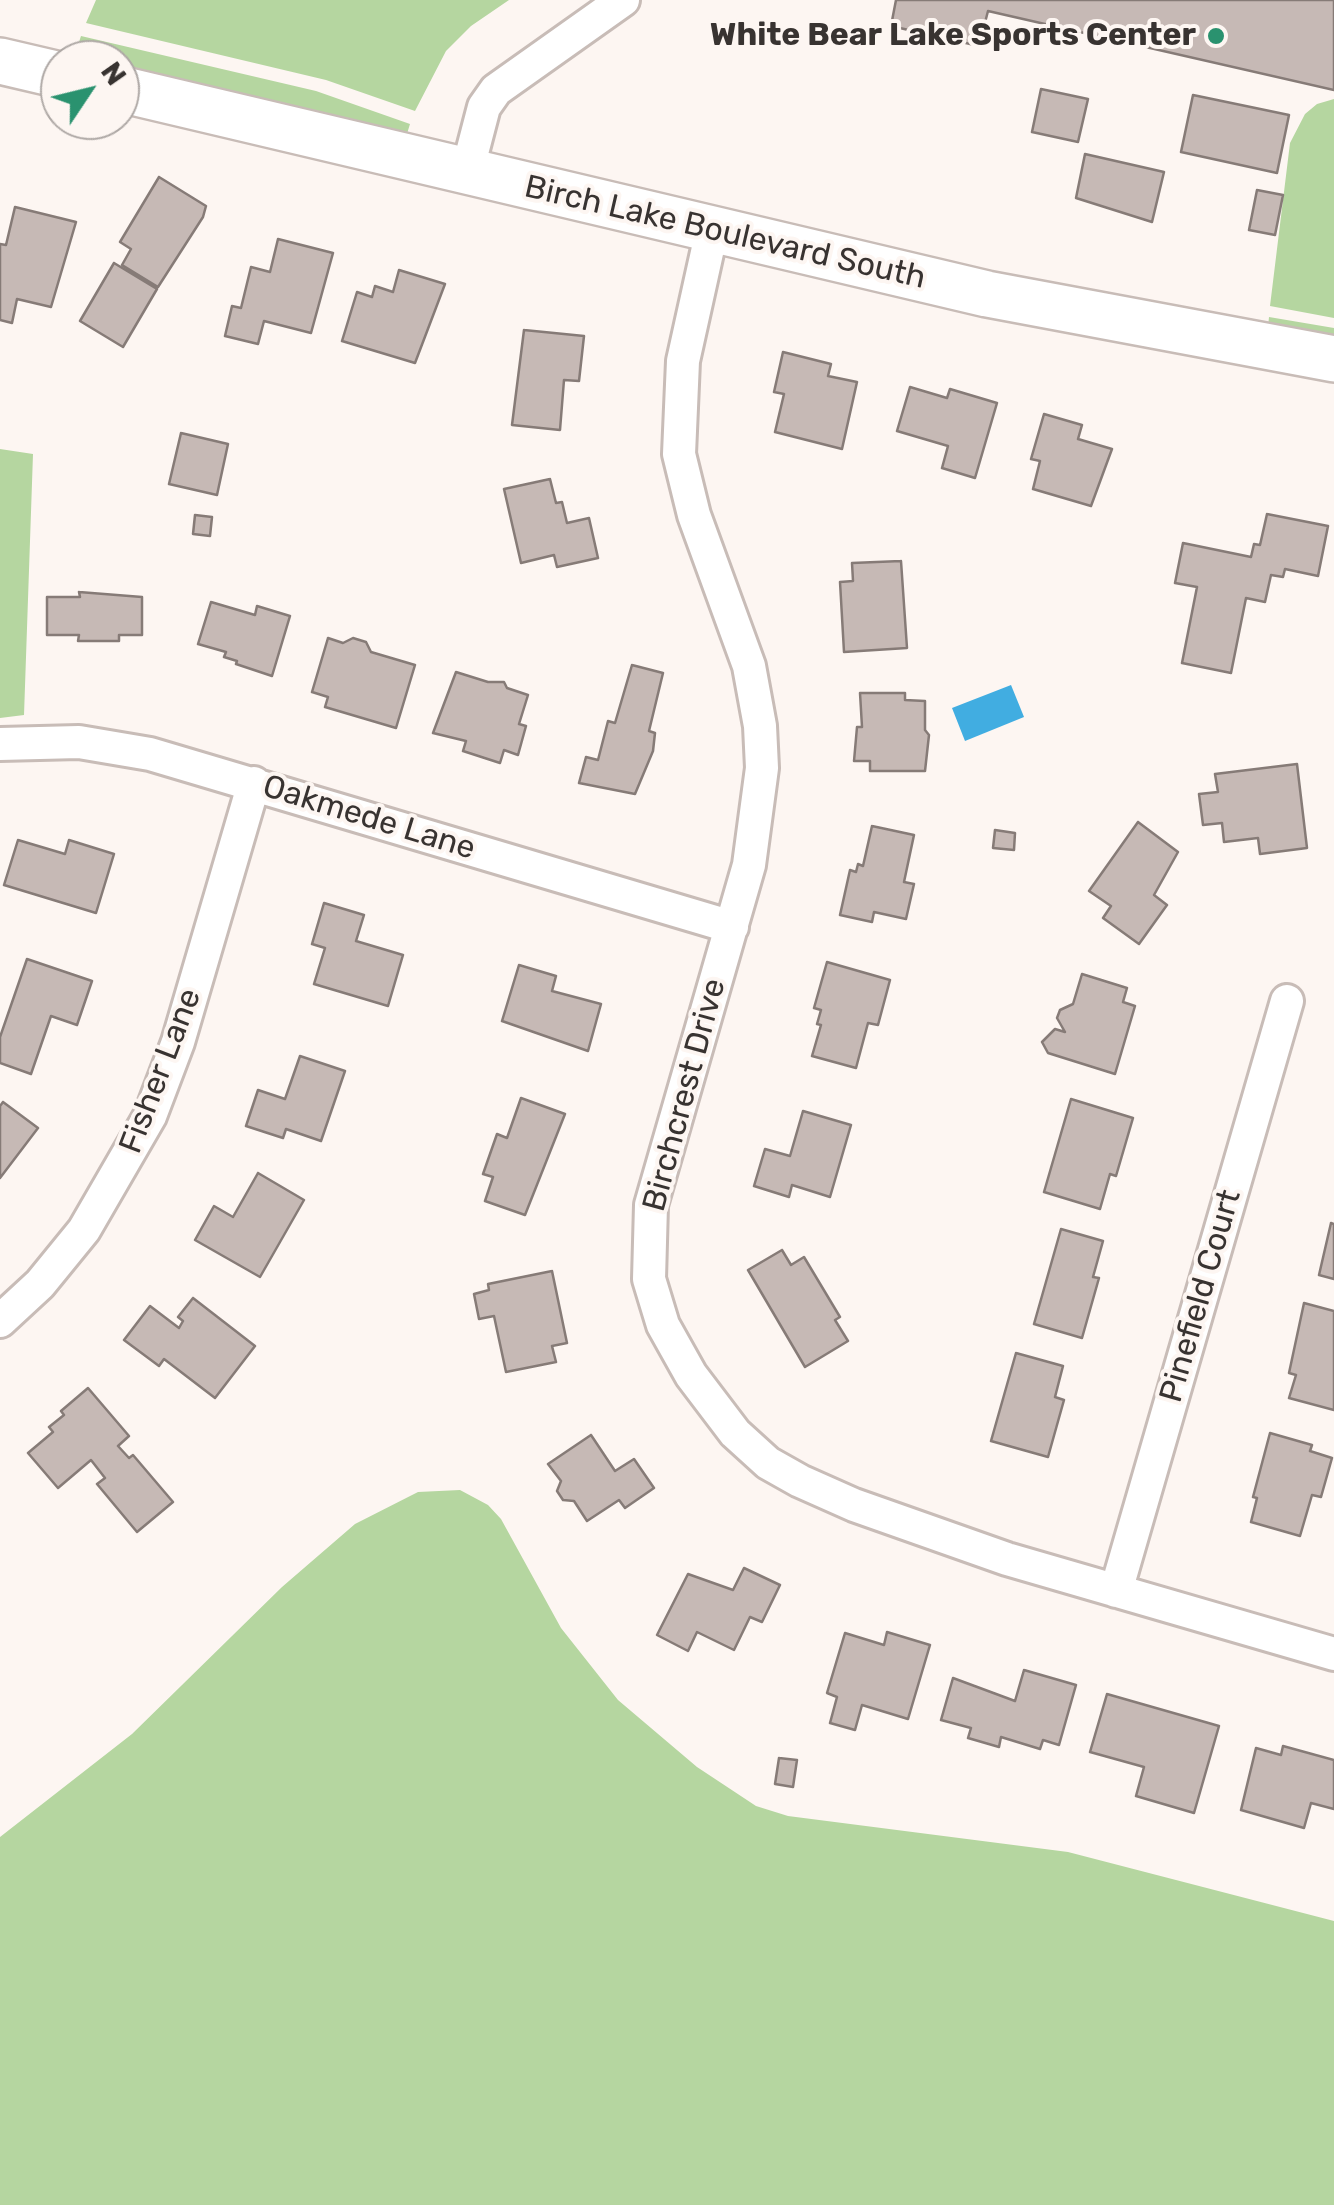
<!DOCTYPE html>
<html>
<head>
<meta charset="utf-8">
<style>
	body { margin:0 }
	#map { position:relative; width:1334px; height:2205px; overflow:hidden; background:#fdf6f2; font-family:Rubik,sans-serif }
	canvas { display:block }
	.north { position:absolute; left:40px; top:40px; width:100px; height:100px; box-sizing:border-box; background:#fdf6f2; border:2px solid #aea8a5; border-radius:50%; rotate:55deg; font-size:28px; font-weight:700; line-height:40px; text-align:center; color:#383331 }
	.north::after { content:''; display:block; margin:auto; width:35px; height:45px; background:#2a926f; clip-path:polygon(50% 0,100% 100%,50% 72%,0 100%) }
</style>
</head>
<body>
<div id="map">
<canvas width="1334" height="2205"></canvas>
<div class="north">N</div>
</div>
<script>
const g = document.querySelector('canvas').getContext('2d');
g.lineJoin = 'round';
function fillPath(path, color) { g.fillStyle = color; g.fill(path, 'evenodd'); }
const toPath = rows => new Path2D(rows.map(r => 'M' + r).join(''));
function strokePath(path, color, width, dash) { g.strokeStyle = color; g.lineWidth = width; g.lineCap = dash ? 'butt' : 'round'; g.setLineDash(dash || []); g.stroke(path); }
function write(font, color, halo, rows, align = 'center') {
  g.font = font + ' Rubik,sans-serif'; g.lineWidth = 8; g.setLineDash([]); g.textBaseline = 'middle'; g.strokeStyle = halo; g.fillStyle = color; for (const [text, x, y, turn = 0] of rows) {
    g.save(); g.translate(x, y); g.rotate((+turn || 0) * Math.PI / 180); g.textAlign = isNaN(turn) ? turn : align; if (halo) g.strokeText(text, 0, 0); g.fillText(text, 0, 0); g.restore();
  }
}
fillPath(toPath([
	[96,0,509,0,471,26,446,51,415,111,326,80,86,23],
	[81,36,316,91,410,124,406,137,120,68,120,60,74,57],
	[1334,99,1334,318,1270,306,1290,143,1305,114,1317,104],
	[1269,317,1334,328,1334,339,1268,327],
	[0,449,33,454,24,715,0,718],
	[460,1490,488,1505,501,1519,561,1628,618,1700,697,1767,756,1806,788,1816,1068,1852,1334,1921,1334,2205,0,2205,0,1837,132,1734,282,1587,355,1524,418,1492]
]), '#b5d6a0');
fillPath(toPath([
	[1011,685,1024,717,965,741,952,708]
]), '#41ade1');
const building = toPath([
	[896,0,1334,0,1334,90,988,11,979,46,891,26,896,0],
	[1041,89,1088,99,1078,142,1032,132,1041,89],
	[1193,95,1289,115,1277,173,1181,152,1193,95],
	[1085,154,1164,172,1152,222,1076,198,1085,154],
	[159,177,206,206,203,217,158,287,122,265,131,249,120,242,159,177],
	[1257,190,1283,195,1275,235,1249,230,1257,190],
	[15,207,76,222,51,307,17,299,12,323,0,320,0,244,6,245,15,207],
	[278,239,333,253,311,333,264,321,258,344,225,336,232,306,241,308,251,267,270,272,278,239],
	[114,263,157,289,123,347,80,321,114,263],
	[399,270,445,284,415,363,342,341,357,292,372,297,375,286,393,292,399,270],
	[524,330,584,336,579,381,564,380,560,430,512,425,524,330],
	[783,352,831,364,828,376,857,382,842,449,775,432,784,394,774,392,783,352],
	[910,387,947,398,950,389,997,403,975,478,942,468,948,446,897,431,910,387],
	[1044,414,1082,425,1078,439,1112,449,1091,506,1033,489,1040,461,1031,459,1044,414],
	[181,433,228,444,217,495,169,484,181,433],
	[550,479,556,503,562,502,567,523,589,518,598,558,557,567,554,555,521,563,504,489,550,479],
	[1267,514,1328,526,1318,576,1285,569,1283,577,1271,575,1265,602,1246,598,1231,673,1182,663,1197,587,1175,583,1183,543,1251,557,1254,544,1260,545,1267,514],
	[195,515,212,517,210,536,193,534,195,515],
	[901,561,907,648,844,652,840,582,853,581,852,563,901,561],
	[79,592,142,597,142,635,119,635,119,641,78,641,79,635,47,635,47,597,80,597,79,592],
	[211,602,255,615,257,606,290,616,272,676,236,664,237,661,224,657,226,652,198,644,211,602],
	[328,638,343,643,353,638,366,642,371,652,415,665,396,728,325,707,328,697,312,692,328,638],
	[632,665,663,673,649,731,655,733,653,751,635,794,579,783,586,757,598,760,608,721,615,723,632,665],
	[456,672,488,682,504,682,507,688,528,695,519,724,526,726,518,755,504,750,500,763,463,751,466,741,433,733,456,672],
	[860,693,905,693,905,700,925,701,925,730,929,735,925,771,870,771,870,761,854,761,857,727,862,727,860,693],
	[1297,764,1307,848,1260,854,1258,838,1224,842,1222,823,1203,825,1199,794,1218,792,1215,774,1297,764],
	[1138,822,1178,852,1154,895,1167,905,1139,944,1103,918,1111,906,1089,891,1138,822],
	[872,826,914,835,904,882,914,884,906,919,874,912,872,922,840,915,850,870,856,872,858,864,863,866,872,826],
	[995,830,1015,833,1014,850,993,848,995,830],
	[18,840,65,854,69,840,114,854,96,913,4,885,18,840],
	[324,903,364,915,356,941,403,955,388,1006,314,984,325,948,312,944,324,903],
	[27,959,92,981,77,1025,51,1016,31,1074,0,1063,0,1037,27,959],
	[827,962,890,980,878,1025,868,1023,856,1068,812,1056,821,1025,817,1024,821,1010,814,1008,827,962],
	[519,965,556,976,552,991,601,1004,588,1051,502,1021,519,965],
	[1082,974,1127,988,1123,1002,1135,1006,1115,1074,1048,1053,1042,1042,1055,1029,1065,1032,1057,1018,1060,1010,1073,1004,1082,974],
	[300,1056,345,1071,321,1141,286,1129,283,1138,246,1126,258,1090,285,1099,300,1056],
	[521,1098,565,1114,525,1215,485,1201,493,1177,483,1174,497,1134,507,1138,521,1098],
	[1071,1099,1133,1118,1116,1176,1110,1174,1100,1209,1044,1192,1071,1099],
	[3,1102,38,1128,0,1178,0,1106,3,1102],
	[803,1111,851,1125,830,1197,792,1185,789,1197,754,1186,765,1149,790,1156,803,1111],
	[258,1173,304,1200,260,1277,195,1240,214,1206,233,1217,258,1173],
	[1331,1223,1334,1224,1334,1279,1319,1275,1331,1223],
	[1061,1229,1103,1241,1093,1277,1099,1278,1082,1338,1034,1324,1061,1229],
	[782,1250,791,1265,804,1257,840,1317,835,1320,848,1341,805,1367,748,1270,782,1250],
	[552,1271,567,1343,552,1346,556,1362,506,1372,494,1316,479,1319,474,1294,489,1290,488,1284,552,1271],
	[193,1298,255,1346,215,1398,164,1359,159,1366,124,1340,150,1306,179,1328,183,1321,178,1317,193,1298],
	[1304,1303,1334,1311,1334,1410,1289,1398,1296,1375,1289,1373,1304,1303],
	[1016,1353,1063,1366,1055,1397,1064,1400,1048,1457,991,1441,1016,1353],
	[88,1388,129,1436,118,1446,129,1458,133,1455,173,1502,137,1532,97,1484,105,1478,91,1460,58,1488,28,1453,53,1432,49,1427,64,1415,61,1411,88,1388],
	[1270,1433,1312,1445,1310,1451,1332,1458,1321,1497,1312,1495,1300,1536,1251,1522,1257,1498,1253,1497,1270,1433],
	[591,1435,615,1471,634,1459,654,1488,625,1508,619,1500,587,1521,574,1501,563,1500,557,1491,561,1481,548,1464,591,1435],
	[744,1568,780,1585,762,1622,750,1617,734,1650,697,1632,688,1651,657,1635,688,1574,733,1590,744,1568],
	[887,1632,930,1645,908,1719,862,1705,855,1730,830,1723,837,1697,827,1693,845,1633,884,1645,887,1632],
	[1024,1670,1076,1685,1059,1745,1043,1740,1040,1749,1001,1737,999,1747,968,1738,971,1728,941,1720,953,1678,1015,1701,1024,1670],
	[1107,1694,1219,1726,1194,1813,1136,1796,1144,1767,1090,1752,1107,1694],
	[1283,1746,1334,1760,1334,1809,1311,1803,1304,1828,1241,1810,1256,1748,1281,1755,1283,1746],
	[779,1758,797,1760,793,1787,775,1784,779,1758]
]);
fillPath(building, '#c6b9b5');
strokePath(building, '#867b77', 2.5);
const street = toPath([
	[467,172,484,107,496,90,623,0],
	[712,230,683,361,679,454,694,515,749,666,760,726,762,768,749,865,651,1205,649,1279,663,1325,691,1375,735,1433,768,1463,800,1481,854,1505,1007,1559,1334,1654],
	[0,744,79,742,150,754,732,927],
	[0,1321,40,1284,84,1230,150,1116,178,1042,254,783],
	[1116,1591,1287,1001]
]);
const secondary = toPath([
	[0,61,60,75],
	[120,89,987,294,1334,359]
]);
strokePath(street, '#c8bcb7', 38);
strokePath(secondary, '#c8bcb7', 50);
strokePath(street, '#fff', 32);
strokePath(secondary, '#fff', 45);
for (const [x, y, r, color] of [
	[1216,36,10,"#2a926f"]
]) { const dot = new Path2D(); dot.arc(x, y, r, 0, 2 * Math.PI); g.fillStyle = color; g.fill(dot); strokePath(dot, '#fdf6f2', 4); }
write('bold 32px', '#383331', '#fdf6f2', [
	["White Bear Lake Sports Center",1196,36]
], 'right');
write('32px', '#383331', '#fdf6f2', [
	["Birch Lake Boulevard South",725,233,13],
	["Oakmede Lane",369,818,17],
	["Fisher Lane",161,1071,-69],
	["Birchcrest Drive",685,1095,-75],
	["Pinefield Court",1201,1296,-74]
]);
</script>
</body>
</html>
